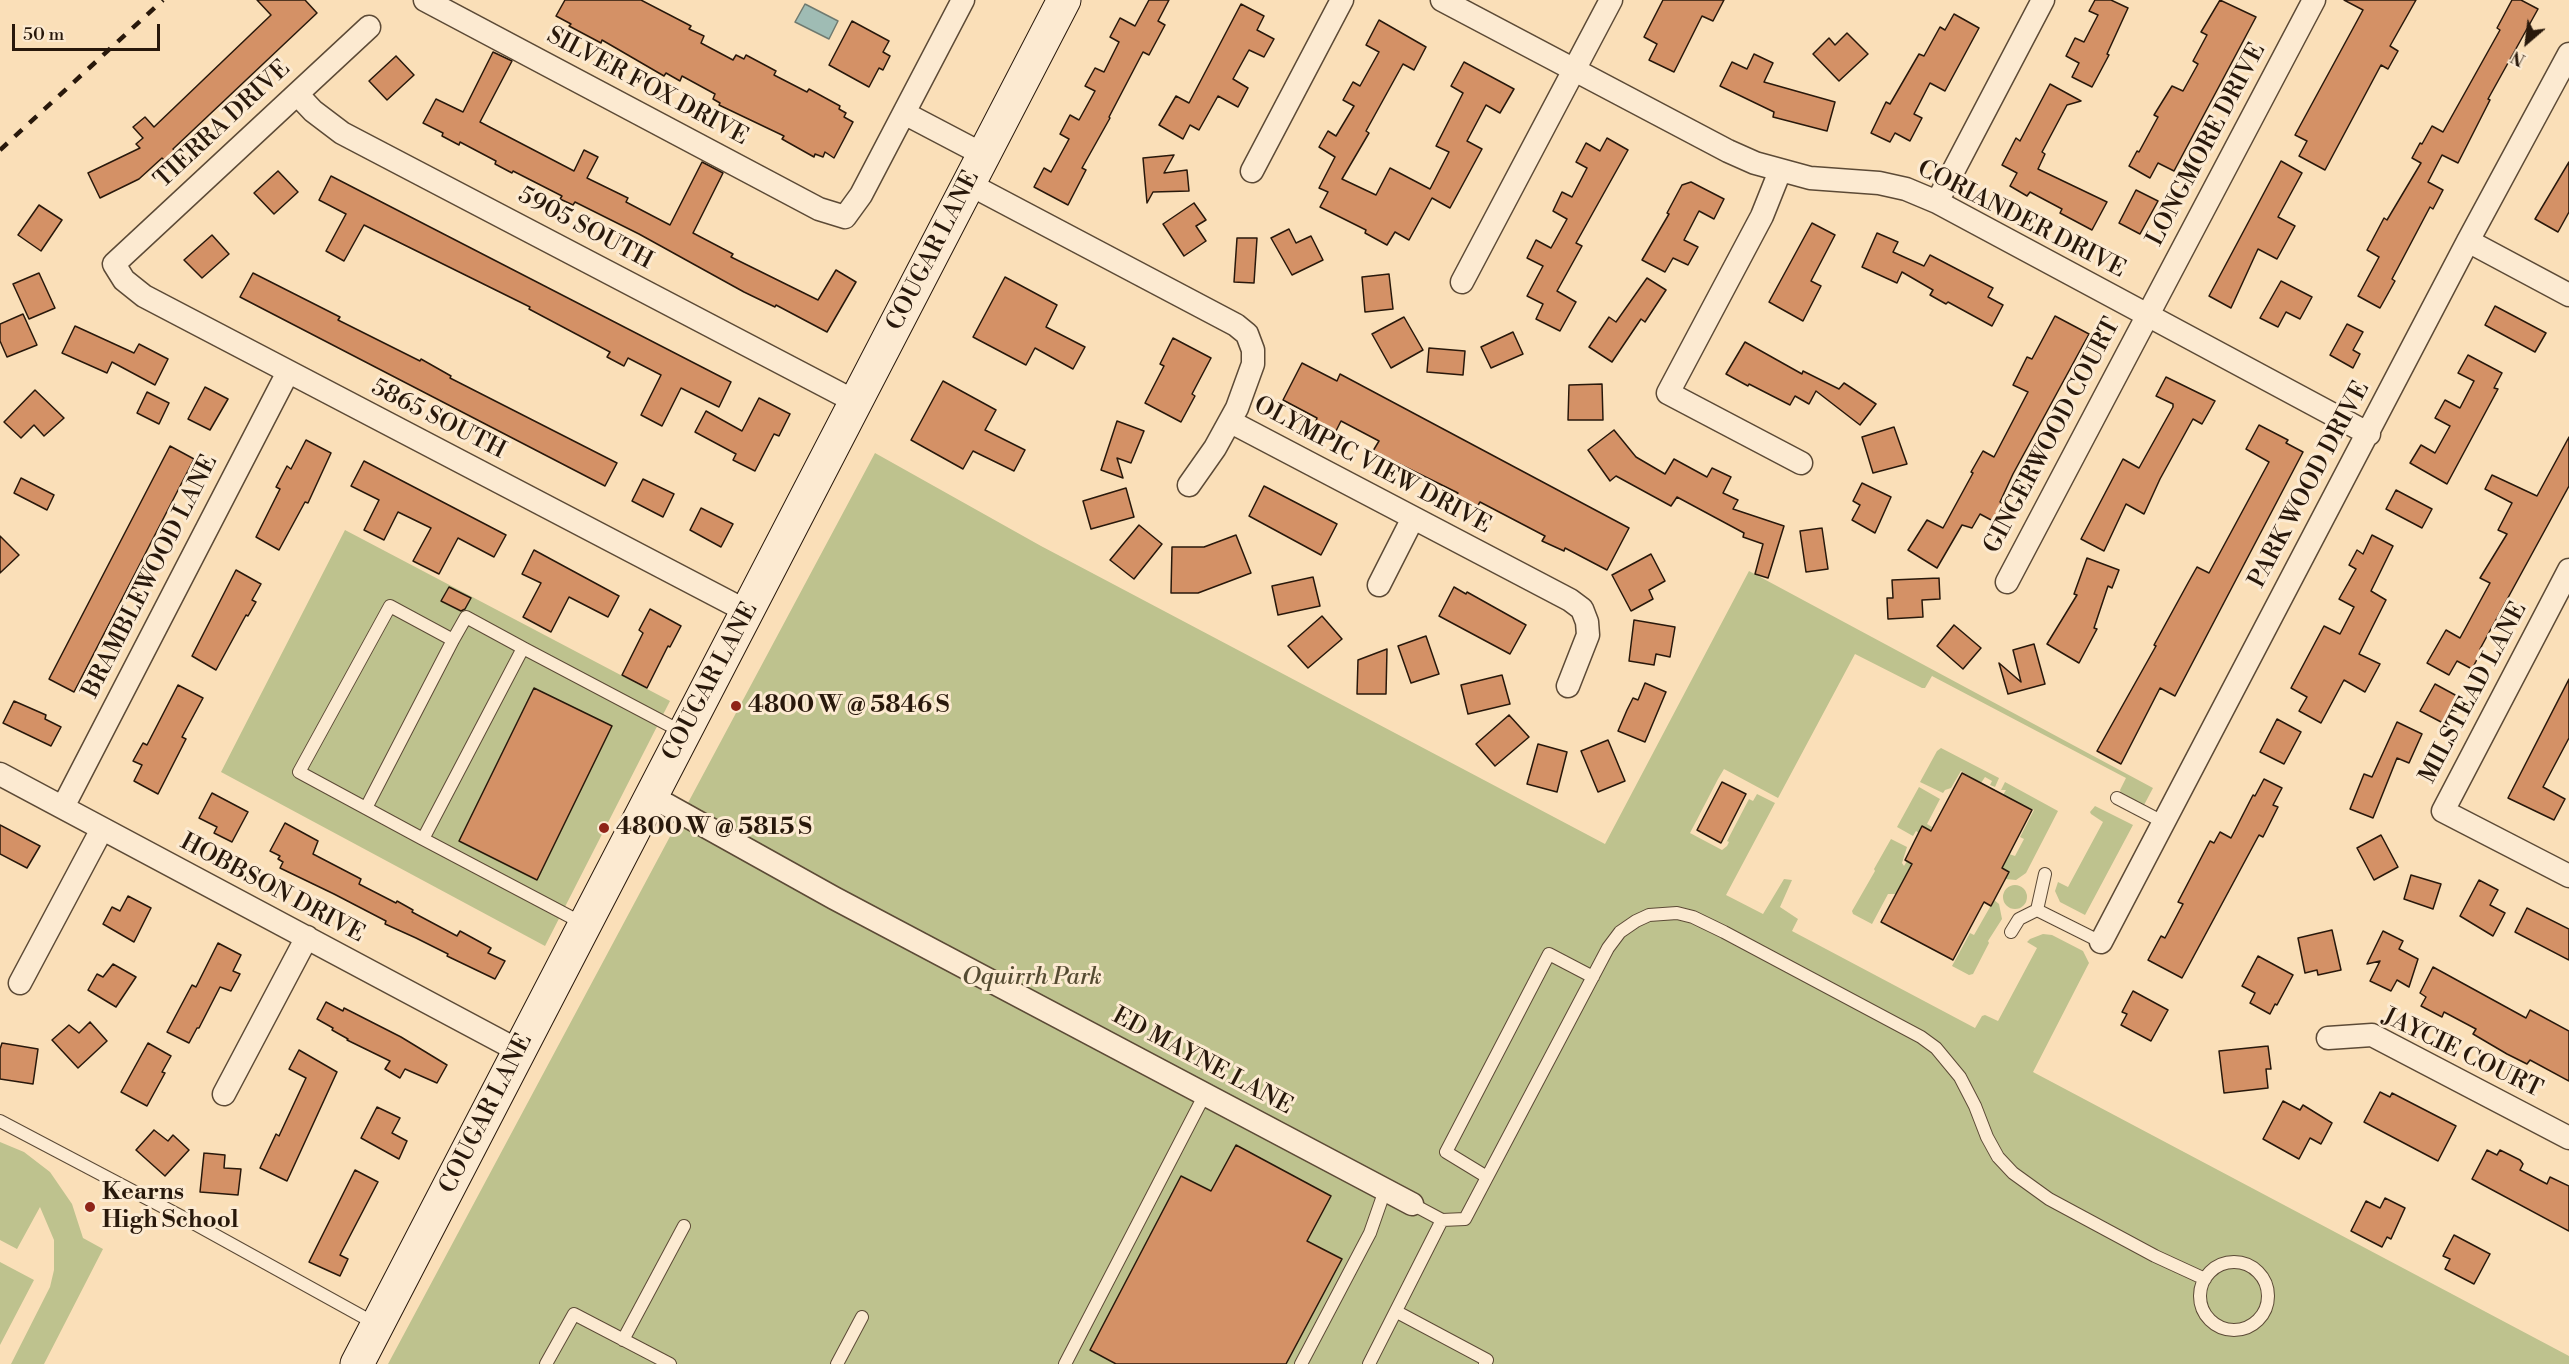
<!DOCTYPE html>
<html>
<head>
<meta charset="utf-8">
<style>
	body { margin:0 }
	#map { position:relative; width:2569px; height:1364px; overflow:hidden; background:#fadfb8; font-family:"Libre Bodoni",serif }
	canvas { display:block }
	.north { position:absolute; left:2497px; top:12px; width:60px; height:60px; -webkit-text-stroke:4px #fcead1; paint-order:stroke; rotate:208deg; font-size:16px; font-weight:700; line-height:24px; text-align:center; color:#28180b }
	.north::after { content:''; display:block; margin:auto; width:21px; height:27px; background:#28180b; clip-path:polygon(50% 0,100% 100%,50% 72%,0 100%) }
	.scale { position:absolute; left:12px; top:24px; width:148px; height:27px; box-sizing:border-box; border:3px solid #28180b; border-top:0; padding-left:8px; font-size:18px; line-height:21px; white-space:nowrap; color:#28180b; -webkit-text-stroke:4px #fcead1; paint-order:stroke }
</style>
</head>
<body>
<div id="map">
<canvas width="2569" height="1364"></canvas>
<div class="north">N</div>
<div class="scale">50 m</div>
</div>
<script>
const g = document.querySelector('canvas').getContext('2d');
g.lineJoin = 'round';
function fillPath(path, color) { g.fillStyle = color; g.fill(path, 'evenodd'); }
const toPath = rows => new Path2D(rows.map(r => 'M' + r).join(''));
function strokePath(path, color, width, dash) { g.strokeStyle = color; g.lineWidth = width; g.lineCap = dash ? 'butt' : 'round'; g.setLineDash(dash || []); g.stroke(path); }
function write(font, color, halo, rows, align = 'center') {
  g.font = font + ' "Libre Bodoni",serif'; g.lineWidth = 6; g.setLineDash([]); g.textBaseline = 'middle'; g.strokeStyle = halo; g.fillStyle = color; for (const [text, x, y, turn = 0] of rows) {
    g.save(); g.translate(x, y); g.rotate((+turn || 0) * Math.PI / 180); g.textAlign = isNaN(turn) ? turn : align; if (halo) g.strokeText(text, 0, 0); g.fillText(text, 0, 0); g.restore();
  }
}
fillPath(toPath([
	[875,453,1041,546,1605,844,1749,571,2153,788,2144,805,2121,793,2120,790,2126,778,1932,676,1925,688,1922,688,1855,654,1778,798,1724,769,1718,779,1690,833,1722,850,1727,846,1729,842,1727,841,1749,799,1753,801,1757,794,1775,803,1726,895,1763,914,1784,879,1792,880,1780,907,1798,919,1792,931,1975,1028,1982,1016,1985,1015,1998,1021,2037,948,2027,942,2030,939,2043,934,2052,935,2083,951,2089,963,2033,1072,2569,1356,2569,1364,388,1364],
	[345,530,670,701,545,946,221,772],
	[1941,748,1999,778,1995,787,1990,785,1992,781,1985,777,1981,783,1961,771,1951,788,1945,790,1943,793,1920,782,1937,751],
	[2005,782,2058,811,2026,873,2016,880,2005,879,2002,868,2009,854,2015,856,2024,839,2020,837,2034,810,2003,795,2006,790,2001,790],
	[1919,787,1940,799,1927,824,1932,827,1930,830,1922,826,1919,833,1916,831,1913,836,1897,827],
	[2095,806,2133,825,2085,915,2060,902,2055,891,2058,882,2068,887,2103,822,2091,814,2090,812],
	[1891,839,1907,847,1902,863,1904,866,1907,861,1912,864,1896,894,1888,894,1872,924,1853,914,1852,911,1875,871,1874,869],
	'2003 897a12 12 0 1 1 24 0a12 12 0 1 1-24 0Z',
	[1994,900,1999,904,2002,919,1988,941,1989,943,1973,974,1969,975,1952,966,1970,933,1974,935],
	[0,1142,24,1152,50,1172,72,1204,83,1238,103,1249,44,1364,11,1364,50,1287,54,1270,54,1240,40,1207,17,1249,0,1240],
	[0,1262,34,1280,0,1345]
]), '#bec28e');
const water = toPath([
	[805,4,838,21,829,39,795,22,805,4]
]);
fillPath(water, '#9fbcb4');
strokePath(water, '#6f7a70', 1.5);
const building = toPath([
	[257,0,305,0,317,13,173,149,177,153,166,162,162,158,139,179,100,198,88,173,140,148,136,144,143,138,133,127,145,117,154,127,271,15,257,0],
	[565,0,641,0,691,26,689,29,704,36,701,43,733,60,736,55,744,59,746,55,776,71,774,75,807,92,809,89,840,106,839,109,846,113,844,117,853,122,834,158,825,152,823,157,815,154,814,157,782,139,784,136,719,105,720,103,713,99,715,94,682,76,680,81,666,73,664,76,602,40,601,43,569,26,571,24,556,16,565,0],
	[1149,0,1169,0,1158,21,1165,25,1149,55,1143,52,1109,117,1110,118,1082,168,1086,170,1068,205,1034,187,1044,168,1051,172,1069,139,1060,134,1070,115,1079,120,1095,91,1085,86,1095,68,1104,72,1119,42,1110,37,1120,18,1135,26,1149,0],
	[1663,0,1724,0,1713,21,1702,16,1674,72,1649,60,1657,44,1644,37,1663,0],
	[2095,0,2111,0,2128,8,2107,54,2109,55,2092,87,2072,77,2079,63,2066,56,2075,38,2084,42,2098,15,2089,11,2095,0],
	[2220,0,2256,17,2174,171,2158,163,2150,178,2129,166,2137,151,2139,152,2158,117,2154,115,2172,86,2183,91,2198,64,2193,61,2207,35,2201,32,2220,0],
	[2344,0,2416,0,2390,46,2398,51,2388,69,2381,65,2325,170,2299,156,2307,141,2295,135,2363,10,2344,0],
	[2512,0,2521,0,2538,9,2488,99,2490,100,2458,163,2442,155,2428,182,2443,190,2433,209,2430,207,2392,279,2395,281,2380,308,2358,296,2379,257,2367,250,2384,218,2387,220,2421,163,2412,158,2420,143,2422,144,2432,126,2443,132,2500,30,2497,28,2512,0],
	[1241,4,1264,16,1257,30,1274,39,1264,57,1249,50,1233,79,1248,88,1238,107,1218,96,1199,130,1190,125,1183,139,1159,125,1176,96,1189,103,1241,4],
	[1954,14,1979,28,1945,91,1930,83,1914,114,1922,118,1910,141,1895,133,1890,142,1871,133,1886,102,1890,104,1919,54,1924,56,1940,27,1945,30,1954,14],
	[1379,20,1426,47,1414,70,1403,64,1366,131,1369,133,1342,179,1376,195,1390,168,1430,189,1449,152,1436,146,1463,93,1451,86,1464,62,1514,89,1500,113,1486,105,1467,141,1482,149,1450,208,1432,198,1409,240,1395,232,1387,245,1365,233,1366,230,1320,207,1328,192,1319,188,1335,157,1319,147,1328,131,1336,136,1354,106,1343,100,1353,82,1360,86,1379,52,1366,45,1379,20],
	[852,21,889,41,883,52,890,56,883,70,879,68,869,87,829,65,852,21],
	[1847,33,1868,54,1839,81,1813,54,1829,38,1835,45,1847,33],
	[493,52,512,61,480,122,574,171,584,150,598,157,587,178,628,198,626,202,670,225,702,162,723,173,693,233,733,254,731,257,818,300,836,270,856,282,827,332,776,305,775,307,744,292,639,234,575,202,573,205,560,199,562,196,513,171,512,173,495,164,496,161,460,142,459,145,442,136,443,133,423,123,436,99,463,112,493,52],
	[1754,54,1773,63,1764,82,1835,102,1827,131,1773,117,1774,112,1720,86,1732,62,1747,69,1754,54],
	[396,56,414,75,387,100,369,81,396,56],
	[2050,84,2081,101,2067,105,2042,152,2045,154,2038,169,2107,202,2092,230,2060,213,2062,209,2030,192,2027,196,2010,186,2017,173,2002,165,2016,138,2020,141,2050,84],
	[1607,138,1628,150,1576,243,1582,246,1557,291,1576,302,1560,331,1536,319,1543,304,1527,296,1543,266,1527,258,1536,240,1551,248,1567,219,1553,211,1562,192,1572,197,1587,168,1576,162,1586,143,1600,151,1607,138],
	[1174,155,1164,173,1187,170,1189,191,1153,192,1147,203,1143,158,1174,155],
	[2281,161,2302,173,2278,217,2295,226,2277,259,2258,249,2231,308,2209,296,2281,161],
	[2569,162,2569,212,2558,232,2535,219,2569,162],
	[278,171,298,192,274,214,254,193,278,171],
	[331,176,731,382,719,407,681,388,662,426,641,415,661,375,628,358,624,366,607,357,610,352,529,309,530,307,364,225,344,261,326,251,346,214,319,200,331,176],
	[1691,182,1724,199,1714,219,1699,211,1684,240,1698,247,1688,265,1673,258,1665,272,1642,260,1669,214,1667,213,1682,185,1691,182],
	[2136,190,2158,201,2140,234,2119,223,2136,190],
	[1194,203,1206,220,1196,226,1206,241,1184,256,1163,224,1194,203],
	[39,205,62,220,41,251,18,235,39,205],
	[1812,223,1835,235,1811,281,1821,286,1803,321,1769,302,1812,223],
	[1289,229,1296,243,1311,236,1323,260,1292,275,1271,238,1289,229],
	[1877,233,1898,242,1893,252,1924,266,1930,255,1993,288,1988,297,2003,305,1992,326,1948,302,1946,304,1930,295,1933,290,1902,272,1897,283,1862,267,1877,233],
	[212,235,229,254,202,278,184,260,212,235],
	[1237,238,1257,238,1254,283,1234,282,1237,238],
	[39,273,55,308,29,319,13,284,39,273],
	[253,273,340,317,338,320,420,361,421,359,451,376,450,378,617,463,605,486,240,297,253,273],
	[1389,274,1393,309,1365,312,1362,277,1389,274],
	[1005,277,1057,305,1046,327,1085,347,1073,369,1035,348,1026,365,973,337,1005,277],
	[1647,278,1666,290,1645,322,1641,319,1612,362,1589,347,1609,317,1616,322,1647,278],
	[2281,281,2312,297,2300,319,2286,312,2278,327,2260,318,2281,281],
	[2495,306,2546,333,2535,352,2485,325,2495,306],
	[23,314,37,345,7,357,0,341,0,324,23,314],
	[2055,316,2089,334,2013,474,2000,502,2003,504,1993,521,1980,514,1972,528,1962,525,1937,568,1908,550,1927,520,1943,528,1973,473,1971,472,1983,451,1994,457,2028,392,2013,385,2027,357,2032,359,2055,316],
	[1404,317,1423,350,1391,368,1372,334,1404,317],
	[2347,324,2363,332,2353,350,2360,354,2353,368,2330,355,2347,324],
	[75,326,134,353,139,344,168,359,155,385,112,362,107,373,62,353,75,326],
	[1513,332,1523,354,1491,368,1481,347,1513,332],
	[1173,338,1211,358,1192,394,1195,396,1181,422,1145,403,1164,366,1160,364,1173,338],
	[1745,342,1802,374,1803,371,1839,389,1844,383,1876,404,1860,425,1816,391,1809,404,1795,396,1790,405,1749,384,1748,386,1726,374,1745,342],
	[1429,348,1465,351,1463,375,1427,372,1429,348],
	[2468,355,2502,373,2494,388,2498,389,2447,484,2410,463,2421,445,2435,453,2450,426,2435,418,2445,400,2460,408,2474,381,2458,373,2468,355],
	[1302,363,1337,381,1340,374,1629,528,1607,570,1565,548,1564,551,1542,541,1545,536,1480,502,1477,507,1456,496,1458,493,1373,451,1379,441,1341,421,1336,431,1316,421,1317,418,1283,400,1302,363],
	[2166,377,2215,401,2202,424,2193,419,2160,479,2144,514,2126,504,2104,551,2081,539,2123,459,2139,468,2173,407,2173,404,2156,396,2166,377],
	[943,381,996,410,985,430,1025,450,1014,471,973,451,963,469,911,440,943,381],
	[1602,384,1603,420,1568,420,1569,385,1602,384],
	[205,387,228,399,210,430,188,419,205,387],
	[35,390,64,418,44,436,34,425,21,438,4,422,35,390],
	[147,392,169,403,159,424,137,413,147,392],
	[759,398,790,414,779,436,774,434,755,471,733,460,736,454,695,432,706,411,742,431,759,398],
	[1117,421,1144,431,1131,463,1117,458,1123,478,1101,470,1117,421],
	[2259,425,2288,440,2286,443,2303,452,2175,696,2160,688,2121,764,2097,751,2156,646,2154,645,2188,583,2197,567,2209,573,2269,462,2246,449,2259,425],
	[1894,427,1907,464,1873,473,1862,437,1894,427],
	[1614,430,1636,457,1665,474,1674,459,1707,477,1712,468,1731,477,1723,493,1738,500,1733,509,1784,526,1768,578,1755,574,1763,544,1743,537,1744,533,1677,497,1671,506,1616,476,1610,481,1588,450,1614,430],
	[2569,437,2569,486,2480,649,2482,650,2472,669,2457,661,2449,675,2427,663,2446,630,2460,638,2490,583,2480,578,2507,534,2498,530,2512,503,2485,489,2492,475,2537,496,2569,437],
	[306,440,331,453,308,503,305,502,279,550,256,537,280,489,276,487,287,466,291,469,306,440],
	[170,446,194,459,74,692,49,679,170,446],
	[364,461,506,535,494,557,458,538,439,574,413,561,431,528,398,512,384,540,364,530,379,500,351,486,364,461],
	[21,478,54,495,47,510,14,493,21,478],
	[643,479,674,494,663,517,632,501,643,479],
	[1862,483,1891,497,1875,533,1852,520,1860,505,1853,501,1862,483],
	[1264,486,1337,524,1321,555,1249,516,1264,486],
	[1126,488,1134,517,1091,529,1083,501,1126,488],
	[2396,490,2432,509,2422,528,2386,509,2396,490],
	[701,508,733,524,721,547,690,530,701,508],
	[1139,525,1162,544,1134,579,1110,560,1139,525],
	[1822,528,1828,569,1806,572,1800,531,1822,528],
	[1236,535,1251,573,1198,593,1171,593,1172,547,1204,547,1236,535],
	[2372,535,2393,546,2371,591,2386,600,2359,654,2380,664,2365,692,2344,680,2321,723,2299,711,2307,697,2291,688,2324,626,2340,634,2354,607,2339,599,2356,569,2349,565,2357,550,2363,554,2372,535],
	[0,536,19,555,0,573,0,536],
	[534,550,619,596,608,617,569,597,551,632,523,617,541,583,522,574,534,550],
	[1651,554,1665,581,1649,590,1653,599,1631,611,1612,575,1651,554],
	[2087,558,2119,570,2112,588,2108,586,2094,628,2097,629,2079,663,2047,644,2077,595,2074,594,2087,558],
	[236,570,261,584,252,600,256,602,248,616,246,615,216,670,192,656,236,570],
	[1313,577,1320,606,1278,615,1272,586,1313,577],
	[1939,578,1940,599,1922,600,1923,617,1888,619,1887,598,1893,598,1892,580,1939,578],
	[449,587,471,598,465,609,461,611,441,601,449,587],
	[1454,587,1466,594,1467,592,1526,625,1510,654,1439,616,1454,587],
	[650,609,681,626,670,647,668,646,647,688,622,675,643,633,639,630,650,609],
	[1322,616,1342,639,1308,668,1288,646,1322,616],
	[1634,620,1675,627,1670,657,1656,654,1654,665,1629,661,1634,620],
	[1954,625,1981,648,1963,669,1937,646,1954,625],
	[1426,636,1439,674,1411,683,1398,646,1426,636],
	[2034,644,2045,684,2008,694,1999,663,2021,682,2013,650,2034,644],
	[1387,649,1386,694,1357,694,1358,660,1387,649],
	[1502,675,1510,704,1468,714,1461,685,1502,675],
	[2569,679,2569,738,2543,787,2565,799,2554,820,2508,798,2569,679],
	[1645,683,1666,692,1645,742,1618,731,1627,710,1633,698,1638,700,1645,683],
	[2435,684,2457,696,2443,723,2420,711,2435,684],
	[178,685,203,698,182,737,186,739,158,794,134,781,142,765,133,761,143,743,147,745,178,685],
	[534,688,612,726,537,880,459,841,534,688],
	[14,701,46,715,45,719,61,727,51,746,3,723,14,701],
	[1509,715,1529,737,1495,766,1476,744,1509,715],
	[2277,719,2301,732,2284,764,2260,752,2277,719],
	[2397,722,2422,734,2409,763,2397,758,2373,818,2350,809,2364,774,2372,777,2397,722],
	[1608,740,1625,781,1598,792,1581,751,1608,740],
	[1538,744,1567,752,1557,792,1527,784,1538,744],
	[1962,773,2032,810,2002,868,2009,872,1991,906,1984,902,1953,960,1881,922,1912,864,1905,860,1922,826,1931,831,1962,773],
	[2264,779,2282,788,2273,805,2278,807,2263,837,2259,835,2182,978,2148,960,2161,936,2165,938,2183,904,2178,902,2210,841,2214,843,2220,832,2231,838,2253,795,2255,796,2264,779],
	[1722,782,1746,794,1721,843,1697,830,1722,782],
	[212,793,248,812,232,842,214,833,217,827,199,818,212,793],
	[285,823,318,841,313,854,361,879,359,884,396,903,397,901,413,910,412,912,457,936,460,931,491,948,488,953,505,961,495,979,447,956,448,954,416,938,385,924,386,921,334,894,280,868,283,862,278,859,280,856,270,851,285,823],
	[0,825,40,846,27,868,0,854,0,825],
	[2381,835,2398,867,2374,880,2357,848,2381,835],
	[2411,875,2441,884,2433,909,2404,899,2411,875],
	[2479,880,2498,890,2490,905,2505,913,2493,936,2460,916,2479,880],
	[128,896,151,908,134,942,103,924,112,907,120,911,128,896],
	[2527,908,2569,929,2569,960,2515,932,2527,908],
	[2332,930,2341,970,2318,975,2317,970,2305,973,2298,938,2332,930],
	[2383,931,2403,941,2399,949,2418,959,2409,987,2397,980,2391,991,2370,981,2380,961,2367,964,2383,931],
	[218,943,241,955,233,971,240,974,231,991,220,987,199,1028,197,1028,189,1043,167,1032,192,985,196,987,218,943],
	[2258,956,2293,975,2277,1005,2275,1004,2270,1014,2250,1003,2255,993,2242,986,2258,956],
	[113,964,136,977,116,1007,88,990,97,974,103,977,113,964],
	[2433,967,2526,1018,2530,1010,2569,1031,2569,1081,2530,1060,2527,1064,2507,1054,2473,1034,2476,1029,2444,1012,2442,1017,2421,1006,2426,997,2420,993,2433,967],
	[2133,991,2168,1010,2151,1041,2121,1025,2127,1014,2122,1012,2133,991],
	[326,1002,343,1011,344,1008,401,1037,447,1065,437,1083,405,1069,400,1078,385,1069,390,1061,347,1040,348,1039,332,1030,333,1028,317,1019,326,1002],
	[90,1022,107,1041,78,1068,52,1040,69,1025,79,1033,90,1022],
	[2,1043,38,1049,33,1084,0,1079,0,1049,2,1043],
	[148,1043,171,1056,162,1072,165,1073,147,1106,121,1092,148,1043],
	[2268,1046,2271,1069,2266,1069,2268,1088,2224,1093,2219,1051,2268,1046],
	[299,1050,337,1072,287,1181,260,1168,276,1134,279,1136,306,1078,289,1069,299,1050],
	[2380,1092,2390,1097,2392,1093,2456,1126,2438,1161,2364,1122,2380,1092],
	[2283,1101,2300,1110,2303,1105,2332,1123,2321,1144,2310,1138,2299,1159,2263,1139,2283,1101],
	[377,1107,400,1118,392,1133,407,1141,399,1159,361,1138,377,1107],
	[154,1130,168,1141,173,1135,189,1150,165,1176,136,1150,154,1130],
	[1236,1145,1331,1196,1307,1241,1342,1259,1286,1364,1116,1364,1090,1350,1181,1176,1211,1191,1236,1145],
	[2487,1150,2497,1155,2500,1150,2520,1160,2523,1164,2520,1170,2547,1184,2550,1177,2569,1186,2569,1231,2472,1179,2487,1150],
	[204,1153,225,1155,224,1168,241,1169,238,1195,200,1192,204,1153],
	[355,1170,378,1182,340,1255,348,1259,340,1276,309,1262,355,1170],
	[2385,1198,2405,1208,2391,1239,2387,1237,2382,1247,2351,1231,2366,1201,2380,1208,2385,1198],
	[2454,1235,2490,1254,2474,1284,2445,1269,2450,1259,2443,1256,2454,1235]
]);
fillPath(building, '#d49166');
strokePath(building, '#28180b', 1.5);
const lane = toPath([
	[2117,798,2163,822],
	[366,808,453,640],
	[423,839,299,772,390,606,453,640,466,617,523,648],
	[2037,910,2045,874],
	[584,924,423,839,523,648,684,733],
	[2011,932,2019,919,2037,910,2101,942],
	[0,1121,186,1219,376,1324],
	[1487,1177,1446,1152,1549,954,1593,977],
	[1442,1220,1465,1219,1608,948,1620,932,1636,921,1649,915,1677,913,1693,917,1724,932,1921,1037,1936,1048,1960,1077,1975,1106,1987,1137,1998,1157,2013,1173,2049,1199,2155,1256,2205,1279],
	'2200 1296a34 34 0 1 1 68 0a34 34 0 1 1-68 0Z',
	[1397,1312,1487,1360,1485,1364],
	[623,1340,684,1226],
	[546,1364,574,1314,670,1364],
	[837,1364,862,1317],
	[1065,1364,1205,1094],
	[1301,1364,1370,1233,1385,1190],
	[1369,1364,1442,1220,1412,1204]
]);
const street = toPath([
	[425,0,819,209,845,217,861,195,963,0],
	[1442,0,1728,151,1755,163,1810,178,1879,183,1906,189,1937,202,2369,434],
	[369,27,114,264,124,280,144,296,748,612],
	[297,94,313,111,342,133,856,402],
	[904,113,984,155],
	[1252,171,1342,0],
	[1780,171,1762,216,1668,393,1801,463],
	[969,184,1236,325,1247,334,1253,350,1253,364,1237,408,1215,448,1189,485],
	[1937,202,2043,0],
	[2468,241,2569,295],
	[1462,282,1611,0],
	[1231,422,1570,600,1582,609,1587,622,1588,635,1568,686],
	[2569,570,2443,811,2569,876],
	[2007,582,2314,0],
	[1379,585,1413,518],
	[0,774,519,1051],
	[651,796,834,898,1412,1204],
	[63,807,288,372],
	[2101,942,2468,241,2569,54],
	[20,983,102,829],
	[2328,1038,2372,1035,2569,1138],
	[224,1094,307,937]
]);
const secondary = toPath([
	[357,1364,1064,0]
]);
strokePath(lane, '#5c4a36', 14);
strokePath(street, '#5c4a36', 25);
strokePath(secondary, '#28180b', 35);
strokePath(lane, '#fcead1', 12);
strokePath(street, '#fcead1', 22);
strokePath(secondary, '#fcead1', 33);
strokePath(toPath([
	[0,150,163,0]
]), '#28180b', 4.5, [10, 10]);
for (const [x, y, r, color] of [
	[736,706,6,"#8f2418"],
	[604,828,6,"#8f2418"],
	[90,1207,6,"#8f2418"]
]) { const dot = new Path2D(); dot.arc(x, y, r, 0, 2 * Math.PI); g.fillStyle = color; g.fill(dot); strokePath(dot, '#fcead1', 2); }
write('24px', '#28180b', '#fcead1', [
	["SILVER FOX DRIVE",647,87,28],
	["TIERRA DRIVE",223,125,-43],
	["LONGMORE DRIVE",2207,145,-62],
	["CORIANDER DRIVE",2021,220,27],
	["5905 SOUTH",585,229,28],
	["COUGAR LANE",934,251,-63],
	["5865 SOUTH",438,420,27],
	["GINGERWOOD COURT",2053,436,-62],
	["OLYMPIC VIEW DRIVE",1372,466,28],
	["PARK WOOD DRIVE",2310,485,-62],
	["BRAMBLEWOOD LANE",151,577,-63],
	["COUGAR LANE",711,682,-62],
	["MILSTEAD LANE",2474,693,-62],
	["HOBBSON DRIVE",272,889,28],
	["JAYCIE COURT",2462,1054,26],
	["ED MAYNE LANE",1202,1062,28],
	["COUGAR LANE",487,1114,-63]
]);
write('bold 24px', '#28180b', '#fcead1', [
	["4800 W @ 5846 S",748,706],
	["4800 W @ 5815 S",616,828],
	["Kearns",102,1193],
	["High School",102,1221]
], 'left');
write('italic 24px', '#554b32', '#fcead1', [
	["Oquirrh Park",1032,978]
]);
</script>
</body>
</html>
